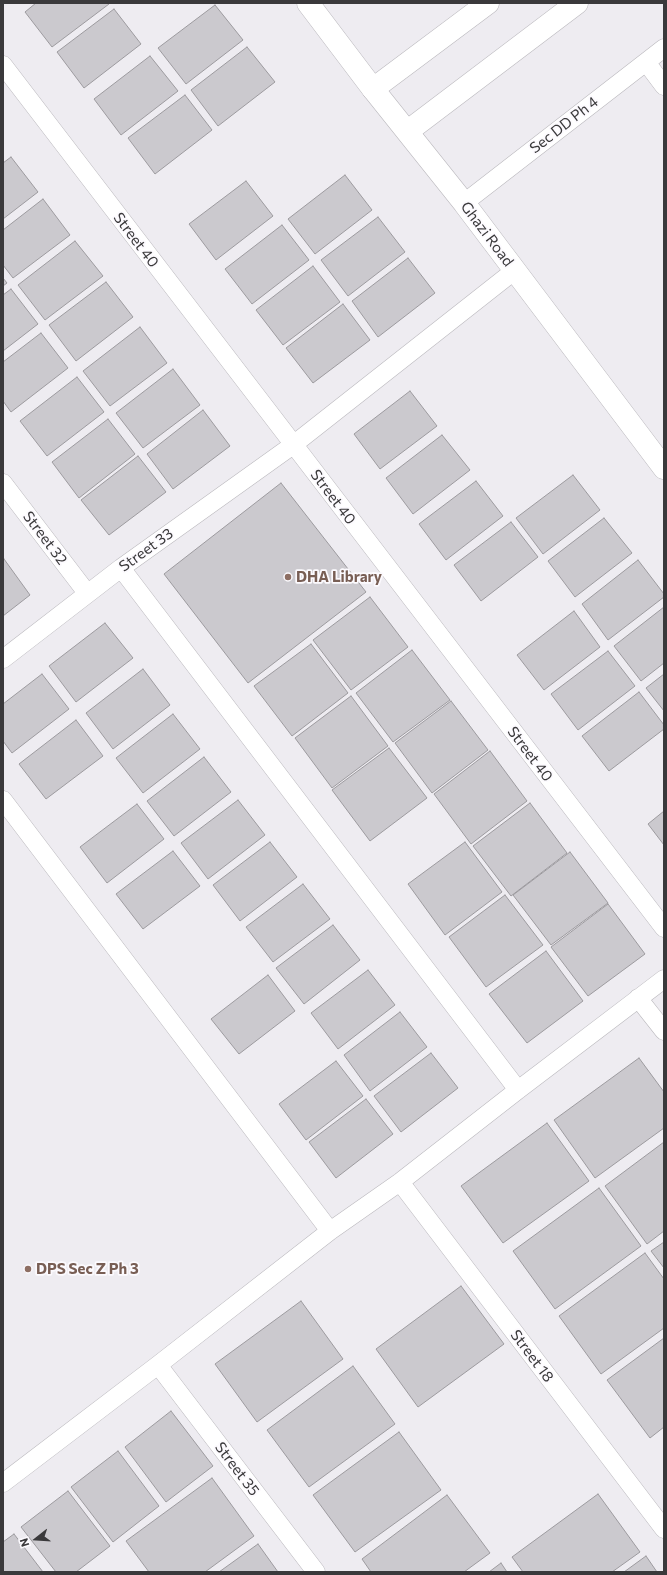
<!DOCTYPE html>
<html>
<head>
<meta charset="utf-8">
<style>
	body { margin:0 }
	#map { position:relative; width:667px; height:1575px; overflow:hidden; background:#eeecf1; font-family:Commissioner,sans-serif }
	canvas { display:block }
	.frame { position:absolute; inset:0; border:4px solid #3a393b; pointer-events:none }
	.north { position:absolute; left:16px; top:1519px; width:40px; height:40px; -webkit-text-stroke:3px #fcfafe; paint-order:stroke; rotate:253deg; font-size:11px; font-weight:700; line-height:16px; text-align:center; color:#3a393b }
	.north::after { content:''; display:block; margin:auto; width:14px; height:18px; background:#3a393b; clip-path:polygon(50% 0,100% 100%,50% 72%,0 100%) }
</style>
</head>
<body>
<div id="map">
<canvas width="667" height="1575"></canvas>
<div class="frame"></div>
<div class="north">N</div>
</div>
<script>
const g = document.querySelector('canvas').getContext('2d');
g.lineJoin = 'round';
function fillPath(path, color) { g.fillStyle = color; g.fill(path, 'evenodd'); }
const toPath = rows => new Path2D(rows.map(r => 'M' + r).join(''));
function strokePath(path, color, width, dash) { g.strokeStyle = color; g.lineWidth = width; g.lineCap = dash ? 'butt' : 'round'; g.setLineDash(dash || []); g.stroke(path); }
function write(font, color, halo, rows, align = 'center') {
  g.font = font + ' Commissioner,sans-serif'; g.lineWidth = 3.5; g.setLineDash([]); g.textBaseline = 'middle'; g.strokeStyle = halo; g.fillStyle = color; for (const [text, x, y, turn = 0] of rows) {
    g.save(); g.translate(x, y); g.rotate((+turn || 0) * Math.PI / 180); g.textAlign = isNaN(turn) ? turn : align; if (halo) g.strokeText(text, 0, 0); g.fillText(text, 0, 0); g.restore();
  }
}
const building = toPath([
	[36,3,108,3,109,4,52,47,25,12,36,3],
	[215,5,243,40,186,84,158,48,215,5],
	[114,9,141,44,84,88,57,52,114,9],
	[247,47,275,82,218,126,191,90,247,47],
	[150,56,178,91,121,135,94,99,150,56],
	[185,95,212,130,155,174,128,138,185,95],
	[11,157,38,192,3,219,3,163,11,157],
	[345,175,372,210,315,254,288,219,345,175],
	[246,181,273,216,216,260,189,224,246,181],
	[43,199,70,235,13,278,3,265,3,230,43,199],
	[378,217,405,252,348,296,321,260,378,217],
	[282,225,309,260,252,304,225,269,282,225],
	[75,241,103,276,45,320,18,285,75,241],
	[408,258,435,293,378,337,352,301,408,258],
	[313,266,340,302,283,345,256,310,313,266],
	[3,278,7,283,3,286,3,278],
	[106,282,133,317,76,361,49,325,106,282],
	[11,289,38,324,3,351,3,295,11,289],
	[343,304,370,340,313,383,286,348,343,304],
	[140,327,167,363,110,406,83,371,140,327],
	[41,333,68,368,11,412,3,401,3,362,41,333],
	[173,369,200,405,143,448,116,413,173,369],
	[77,377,104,412,47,456,20,421,77,377],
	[410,391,437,426,380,469,354,434,410,391],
	[203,410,230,446,173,489,147,454,203,410],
	[108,419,135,454,79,498,52,462,108,419],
	[442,435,470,470,413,514,386,478,442,435],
	[138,456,166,492,109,535,81,500,138,456],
	[573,475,600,510,543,554,516,518,573,475],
	[476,481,503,516,446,560,419,524,476,481],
	[281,483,366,592,248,683,164,574,281,483],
	[604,518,632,553,575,597,548,561,604,518],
	[511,522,538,557,481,601,454,565,511,522],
	[4,559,30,595,3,616,3,560,4,559],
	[638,560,664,594,664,597,608,640,582,604,638,560],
	[370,597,408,647,351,690,313,640,370,597],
	[664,607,664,663,641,681,614,646,664,607],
	[574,611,600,647,544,690,517,655,574,611],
	[105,623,133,658,76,702,49,666,105,623],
	[311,644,348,693,292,736,254,686,311,644],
	[412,650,450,700,393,742,356,693,412,650],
	[608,651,635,686,578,730,551,694,608,651],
	[143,669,170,705,113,749,86,713,143,669],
	[42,674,69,709,12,753,3,741,3,704,42,674],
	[664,674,664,711,646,688,664,674],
	[639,692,664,725,664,729,609,771,582,736,639,692],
	[351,696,388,746,332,788,295,738,351,696],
	[451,701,488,750,432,793,395,743,451,701],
	[173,714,200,749,143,793,116,758,173,714],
	[76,720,103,756,46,799,19,764,76,720],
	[389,748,427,798,370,841,332,790,389,748],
	[490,751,527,801,471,844,434,794,490,751],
	[204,757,231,792,174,836,147,801,204,757],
	[238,800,265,835,208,879,181,843,238,800],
	[530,803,567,853,511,896,473,846,530,803],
	[137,804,164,839,107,883,80,847,137,804],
	[664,811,664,845,648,824,664,811],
	[270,842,297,877,240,921,213,885,270,842],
	[465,842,502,892,445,935,408,884,465,842],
	[173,851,200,886,143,929,116,894,173,851],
	[570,852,608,903,551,945,513,895,570,852],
	[303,884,330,919,273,962,246,927,303,884],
	[505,895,543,945,486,987,449,937,505,895],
	[608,904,645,954,588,996,551,947,608,904],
	[333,925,360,960,304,1004,276,968,333,925],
	[546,951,583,1001,527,1043,489,994,546,951],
	[368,970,395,1005,338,1049,311,1013,368,970],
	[268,975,295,1011,239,1054,211,1019,268,975],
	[400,1012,427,1047,370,1091,344,1055,400,1012],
	[431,1053,458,1088,401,1132,374,1096,431,1053],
	[639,1058,664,1092,664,1128,595,1178,554,1120,639,1058],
	[336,1061,363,1096,306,1140,279,1104,336,1061],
	[366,1099,393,1134,336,1178,309,1142,366,1099],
	[547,1123,589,1181,503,1243,461,1186,547,1123],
	[664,1142,664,1231,647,1244,605,1186,664,1142],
	[599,1188,641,1246,555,1309,513,1251,599,1188],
	[664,1242,664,1268,651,1251,664,1242],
	[645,1253,664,1279,664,1328,601,1374,559,1316,645,1253],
	[461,1286,504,1344,418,1407,376,1349,461,1286],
	[301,1301,343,1359,257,1422,215,1364,301,1301],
	[664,1338,664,1427,650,1438,607,1380,664,1338],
	[353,1366,395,1424,309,1487,267,1430,353,1366],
	[171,1411,213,1466,166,1502,125,1447,171,1411],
	[399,1432,441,1490,355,1552,313,1495,399,1432],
	[118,1451,159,1506,113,1542,71,1487,118,1451],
	[212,1478,254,1536,205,1572,149,1572,126,1541,212,1478],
	[68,1491,110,1546,76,1572,56,1572,21,1527,68,1491],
	[598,1494,640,1552,612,1572,523,1572,512,1557,598,1494],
	[447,1495,490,1553,464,1572,371,1572,362,1559,447,1495],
	[14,1534,43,1572,3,1572,3,1542,14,1534],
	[258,1544,278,1572,219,1572,258,1544],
	[646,1556,657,1572,624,1572,646,1556],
	[501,1563,507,1572,489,1572,501,1563]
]);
fillPath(building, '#cbc9ce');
strokePath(building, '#9c9a9e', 1);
const minor = toPath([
	[646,62,664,86],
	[3,65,664,928],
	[464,203,664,48],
	[3,483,87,593],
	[121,568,518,1090],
	[3,659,121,568,293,445,514,271],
	[3,800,330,1231],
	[638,998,664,1031],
	[400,1182,664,1529],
	[158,1365,316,1572],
	[3,1483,158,1365,330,1231,400,1182,518,1090,664,979]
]);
const tertiary = toPath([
	[373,89,488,3],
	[408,131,577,3]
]);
const secondary = toPath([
	[308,3,373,89,464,203,664,468]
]);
strokePath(minor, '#bab8bd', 19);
strokePath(tertiary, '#bab8bd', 23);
strokePath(secondary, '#bab8bd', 23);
strokePath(minor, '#fff', 18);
strokePath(tertiary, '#fff', 22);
strokePath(secondary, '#fff', 22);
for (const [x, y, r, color] of [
	[288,577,4,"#8d6e63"],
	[28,1269,4,"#8d6e63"]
]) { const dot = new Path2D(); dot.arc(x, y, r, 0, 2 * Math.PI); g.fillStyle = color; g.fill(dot); strokePath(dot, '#fcfafe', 1.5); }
write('15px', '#3a393b', '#fcfafe', [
	["Sec DD Ph 4",564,125,-38],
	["Ghazi Road",487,234,53],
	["Street 40",136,240,53],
	["Street 40",333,497,53],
	["Street 32",45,538,53],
	["Street 33",146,550,-36],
	["Street 40",530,754,53],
	["Street 18",532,1356,53],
	["Street 35",237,1469,53]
]);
write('bold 15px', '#785e54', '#fcfafe', [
	["DHA Library",296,577],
	["DPS Sec Z Ph 3",36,1269]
], 'left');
</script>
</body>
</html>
